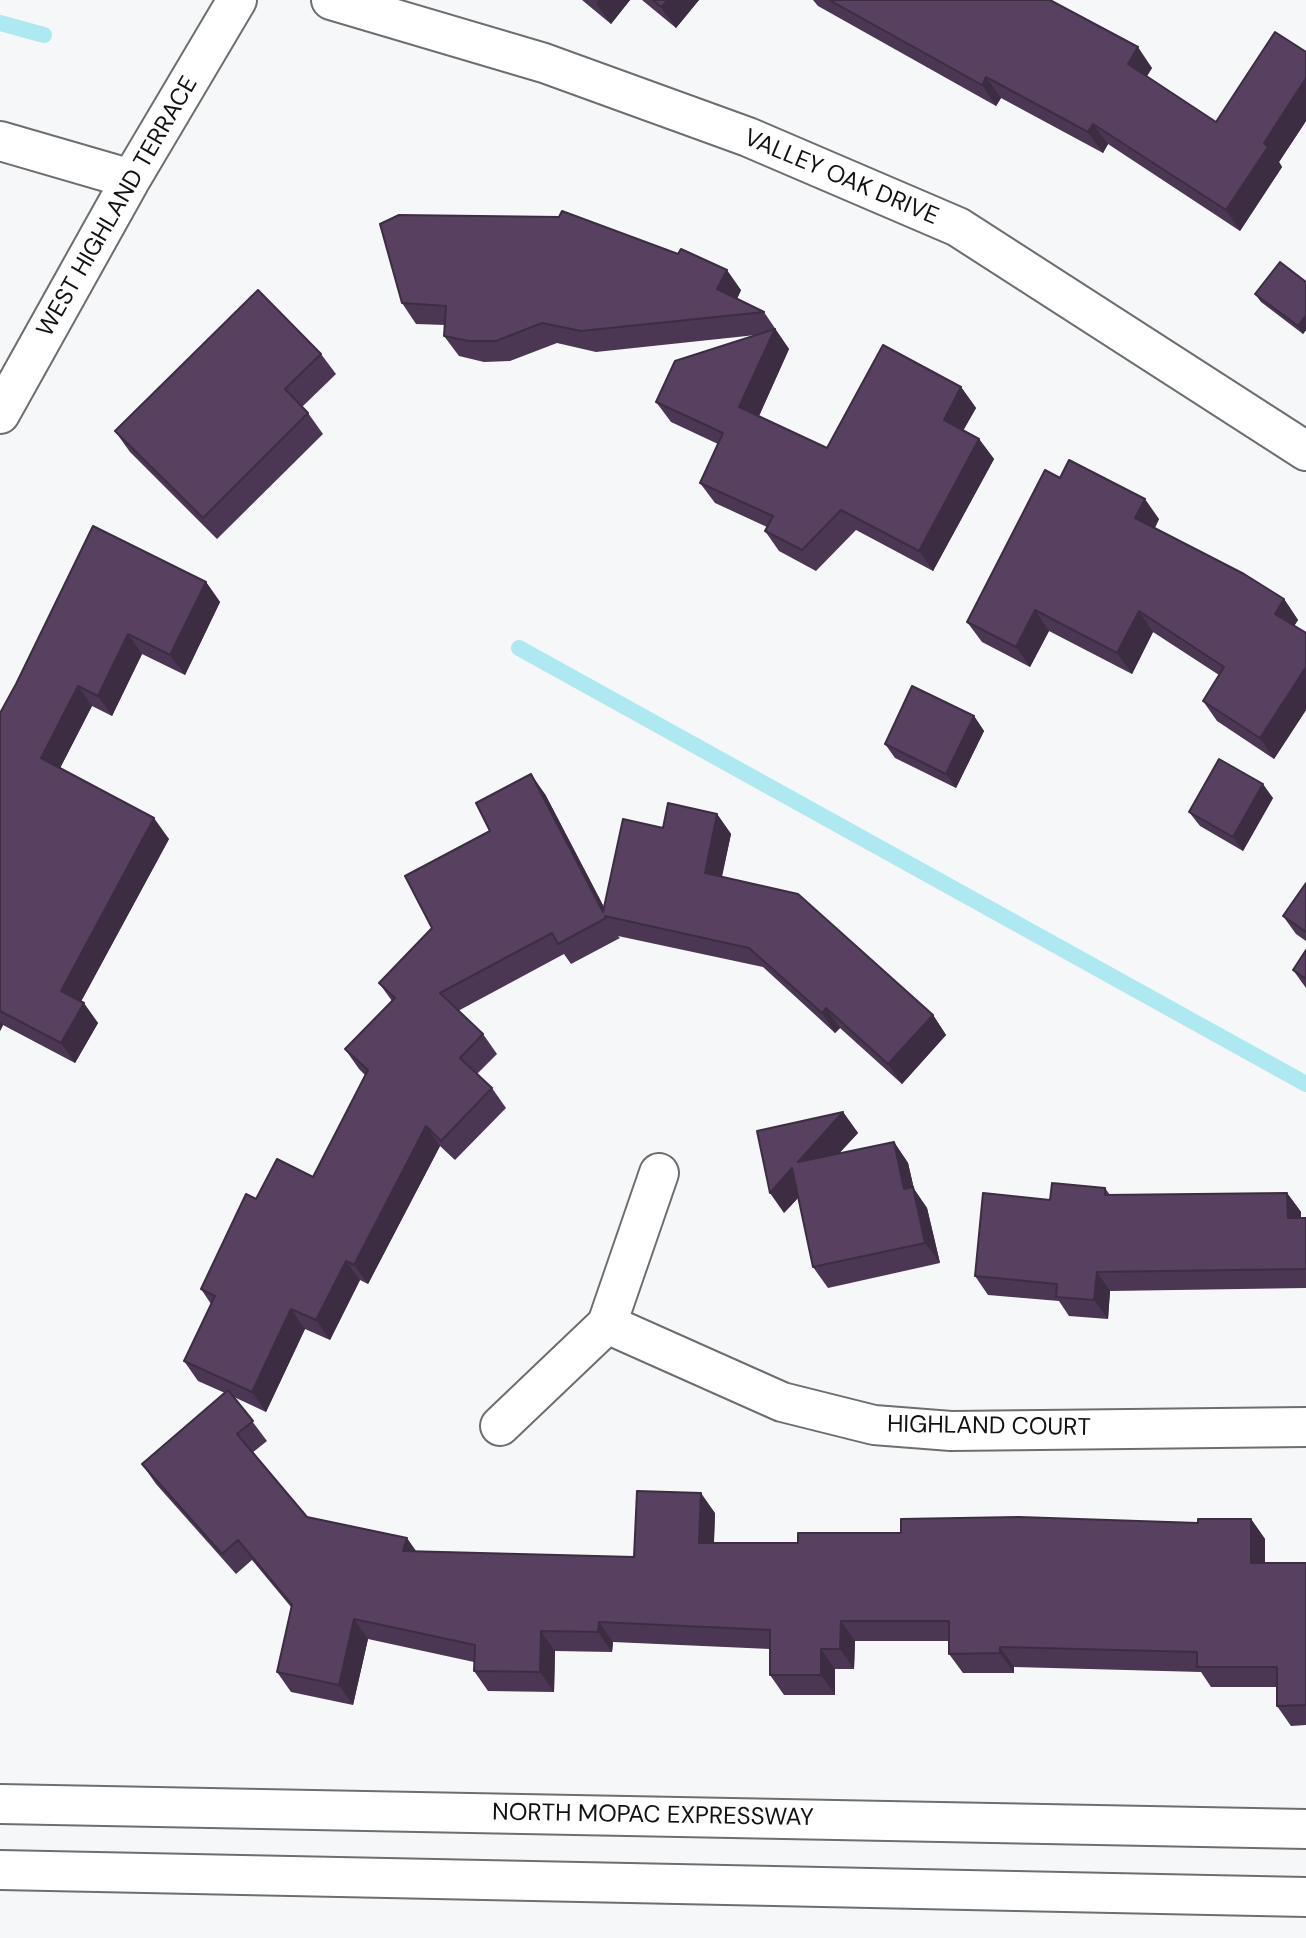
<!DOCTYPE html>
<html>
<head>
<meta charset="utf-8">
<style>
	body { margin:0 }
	canvas { display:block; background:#f6f7f8 }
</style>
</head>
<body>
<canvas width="1306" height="1938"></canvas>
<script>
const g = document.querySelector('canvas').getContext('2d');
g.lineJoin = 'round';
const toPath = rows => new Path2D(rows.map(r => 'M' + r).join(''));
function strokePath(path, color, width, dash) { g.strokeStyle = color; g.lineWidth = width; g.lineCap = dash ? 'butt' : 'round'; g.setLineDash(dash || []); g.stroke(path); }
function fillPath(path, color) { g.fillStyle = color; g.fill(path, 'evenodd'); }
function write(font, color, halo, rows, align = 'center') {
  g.font = font + ' "DM Sans",sans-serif'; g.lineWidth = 7; g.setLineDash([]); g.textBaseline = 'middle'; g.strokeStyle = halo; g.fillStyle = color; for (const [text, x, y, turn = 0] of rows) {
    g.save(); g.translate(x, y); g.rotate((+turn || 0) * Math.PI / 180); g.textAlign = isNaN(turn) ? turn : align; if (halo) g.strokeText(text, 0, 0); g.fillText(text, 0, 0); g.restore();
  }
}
strokePath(toPath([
	[0,23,44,35],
	[519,648,1306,1084]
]), '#aee8f1', 16);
const street = toPath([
	[331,0,544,63,748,137,958,227,1306,451],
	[0,141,131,179],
	[0,414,131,179,237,0],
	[607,1324,782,1402,874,1425,951,1431,1306,1427],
	[500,1426,607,1324,659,1173]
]);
const highway = toPath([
	[0,1804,1306,1829],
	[0,1870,1306,1897]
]);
strokePath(street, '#6d6e6f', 42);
strokePath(highway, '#6d6e6f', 42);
strokePath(street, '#fff', 38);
strokePath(highway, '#fff', 38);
fillPath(toPath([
	[582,0,630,0,611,24],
	[642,0,699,0,676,28],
	[813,0,1050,0,1152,68,1147,76,1216,122,1306,52,1306,121,1279,162,1282,167,1240,231,1108,144,1103,153,1001,98,996,106,818,6],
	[559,217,741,290,737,299,764,312,789,349,759,416,827,448,961,387,976,408,963,430,979,439,994,459,933,571,856,530,816,571,779,551,765,531,767,527,715,503,700,483,718,444,671,422,656,402,756,335,596,352,557,343,510,361,484,362,459,356,444,336,445,325,416,324,402,303],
	[1306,282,1306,330,1303,334,1261,302,1255,294],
	[321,354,336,374,302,407,308,413,323,434,217,539,130,452,115,431],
	[1060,478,1159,519,1155,528,1284,599,1298,620,1294,626,1306,633,1306,710,1274,759,1217,721,1203,701,1219,675,1153,632,1132,674,1049,631,1030,667,982,642,967,622],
	[206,582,220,602,185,675,142,654,112,716,92,706,60,768,169,839,81,1001,98,1023,75,1063,3,1025,0,1031,0,713],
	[974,716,984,731,956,788,895,758,885,744],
	[545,794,604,907,663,828,717,814,731,834,722,877,933,1015,946,1035,902,1084,840,1028,835,1033,763,967,618,936,620,938,571,964,564,954,458,1011,483,1034,497,1054,477,1074,492,1088,506,1108,455,1160,440,1146,368,1284,360,1280,330,1340,305,1329,266,1412,234,1397,267,1441,252,1453,307,1517,417,1552,634,1557,715,1513,714,1543,798,1543,901,1533,1198,1523,1251,1519,1265,1539,1265,1563,1306,1563,1306,1725,1291,1726,1277,1706,1277,1687,1211,1687,1201,1672,1014,1667,1014,1673,963,1673,949,1654,949,1641,855,1641,854,1669,835,1669,835,1695,784,1695,770,1675,770,1649,613,1642,612,1652,555,1651,554,1692,488,1691,474,1671,474,1662,368,1639,353,1705,291,1692,277,1672,291,1607,252,1560,236,1574,156,1484,142,1464,225,1393,198,1381,184,1361,211,1304,201,1289,256,1199,313,1177,365,1075,359,1069,345,1049,392,1001,379,983,432,928,490,831],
	[1273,798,1243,851,1200,826,1189,812],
	[1306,883,1306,941,1296,934,1283,916],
	[1306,950,1306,988,1293,970],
	[843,1112,858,1133,838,1154,894,1142,908,1163,914,1189,927,1208,940,1263,828,1288,813,1267,799,1197,784,1213],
	[1105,1188,1110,1195,1287,1193,1301,1212,1301,1218,1306,1218,1306,1288,1110,1291,1108,1319,1069,1316,1059,1301,988,1295,975,1276,1050,1200]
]), '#4b3753');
fillPath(toPath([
	[599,0,630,0,611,24,596,3],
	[667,0,699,0,676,28,661,7],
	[1138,47,1152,68,1142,84,1128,64],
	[986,77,1001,98,996,106,982,85],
	[1306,78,1306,121,1279,162,1282,167,1240,231,1226,210,1264,143],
	[1093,124,1108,144,1103,153,1088,132],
	[727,270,741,290,732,310,717,289],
	[1306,315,1306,330,1303,334,1298,326],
	[775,329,789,349,754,427,739,407],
	[961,387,976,408,958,440,944,420],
	[979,439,994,459,933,571,919,551],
	[1145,499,1159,519,1149,539,1135,518],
	[206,582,220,602,185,675,170,655],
	[1284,599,1298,620,1289,634,1275,614],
	[1035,610,1049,631,1030,667,1016,647],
	[1139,611,1153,632,1132,674,1117,653],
	[128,634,142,654,112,716,98,696],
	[1306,667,1306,710,1274,759,1260,738],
	[78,686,92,706,55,778,41,758],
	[974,716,984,731,956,788,946,774],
	[531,774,545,794,609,917,603,912],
	[1263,784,1273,798,1243,851,1233,837],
	[717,814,731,834,718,893,705,873],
	[154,818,169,839,76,1011,61,991],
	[84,1003,98,1023,75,1063,61,1043],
	[826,1008,840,1028,835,1033,822,1013],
	[933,1015,946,1035,902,1084,888,1064],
	[0,1021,3,1025,0,1031],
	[843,1112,858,1133,812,1183,798,1162],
	[426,1126,440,1146,368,1284,354,1265],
	[894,1142,908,1163,914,1189,927,1208,940,1263,925,1243,904,1189],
	[792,1168,807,1188,784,1213,770,1193],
	[1287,1193,1301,1212,1301,1237,1288,1218],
	[346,1261,360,1280,330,1340,316,1320],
	[1097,1272,1110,1291,1108,1319,1094,1300],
	[291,1309,305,1329,266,1412,252,1392],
	[701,1493,715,1513,713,1563,699,1543],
	[1251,1519,1265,1539,1265,1583,1251,1563],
	[407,1538,421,1558,403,1551],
	[354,1619,368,1639,353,1705,339,1685],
	[841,1621,855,1641,854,1669,840,1649],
	[599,1622,613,1642,612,1652,598,1632],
	[541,1631,555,1651,554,1692,540,1672],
	[1000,1647,1014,1667,1014,1673,1000,1653],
	[821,1649,835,1669,835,1695,821,1675]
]), '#3d2d43');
const building = toPath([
	[653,0,668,0,661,7,653,0],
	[829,0,1050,0,1138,47,1128,64,1216,122,1275,32,1306,52,1306,78,1264,143,1268,147,1226,210,1093,124,1088,132,986,77,982,85,829,0],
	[562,211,678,254,681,249,727,270,717,289,764,312,581,331,542,323,496,341,469,341,444,336,446,306,402,303,380,224,399,215,559,217,562,211],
	[1280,262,1306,282,1306,315,1298,326,1255,294,1280,262],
	[258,290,321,354,285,389,308,413,203,518,115,431,258,290],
	[775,329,739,407,827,448,883,345,961,387,944,420,979,439,919,551,841,510,802,550,765,531,773,516,700,483,723,433,656,402,675,361,775,329],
	[1069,460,1145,499,1135,518,1244,574,1284,599,1275,614,1306,633,1306,667,1260,738,1203,701,1224,667,1139,611,1117,653,1035,610,1016,647,967,622,1045,470,1060,478,1069,460],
	[93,526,206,582,170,655,128,634,98,696,78,686,41,758,154,818,61,991,84,1003,61,1043,0,1011,0,713,16,684,93,526],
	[912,686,974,716,946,774,885,744,912,686],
	[1219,759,1263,784,1233,837,1189,812,1219,759],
	[531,774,603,912,623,819,663,828,668,803,717,814,705,873,798,894,933,1015,888,1064,826,1008,822,1013,749,948,605,916,606,918,558,944,552,933,440,993,483,1034,460,1058,492,1088,441,1141,426,1126,354,1265,346,1261,316,1320,291,1309,252,1392,184,1361,215,1296,201,1289,246,1194,256,1199,277,1159,313,1177,368,1070,345,1049,395,998,379,983,432,928,405,876,490,831,476,803,531,774],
	[1306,883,1306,932,1283,916,1306,883],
	[1306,950,1306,979,1293,970,1306,950],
	[843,1112,798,1162,894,1142,904,1189,913,1187,925,1243,813,1267,792,1168,770,1193,757,1131,843,1112],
	[1052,1183,1105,1188,1105,1195,1287,1193,1288,1218,1306,1218,1306,1269,1097,1272,1094,1300,1056,1297,1057,1284,975,1276,983,1193,1050,1200,1052,1183],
	[228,1390,253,1421,237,1434,307,1517,407,1538,403,1551,634,1557,637,1491,701,1493,699,1543,798,1543,798,1533,901,1533,901,1519,1019,1517,1198,1523,1198,1519,1251,1519,1251,1563,1306,1563,1306,1705,1277,1706,1277,1667,1197,1667,1197,1652,1000,1647,1000,1653,949,1654,949,1621,841,1621,840,1649,821,1649,821,1675,770,1675,770,1630,599,1622,598,1632,541,1631,540,1672,474,1671,475,1645,354,1619,339,1685,277,1672,292,1605,238,1540,222,1554,142,1464,228,1390]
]);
fillPath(building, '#574060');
strokePath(building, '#3d2d43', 2);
write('24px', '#111212', '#fff', [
	["VALLEY OAK DRIVE",841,178,23],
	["WEST HIGHLAND TERRACE",118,207,-60],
	["HIGHLAND COURT",989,1427,1],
	["NORTH MOPAC EXPRESSWAY",653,1816,1]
]);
</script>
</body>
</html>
